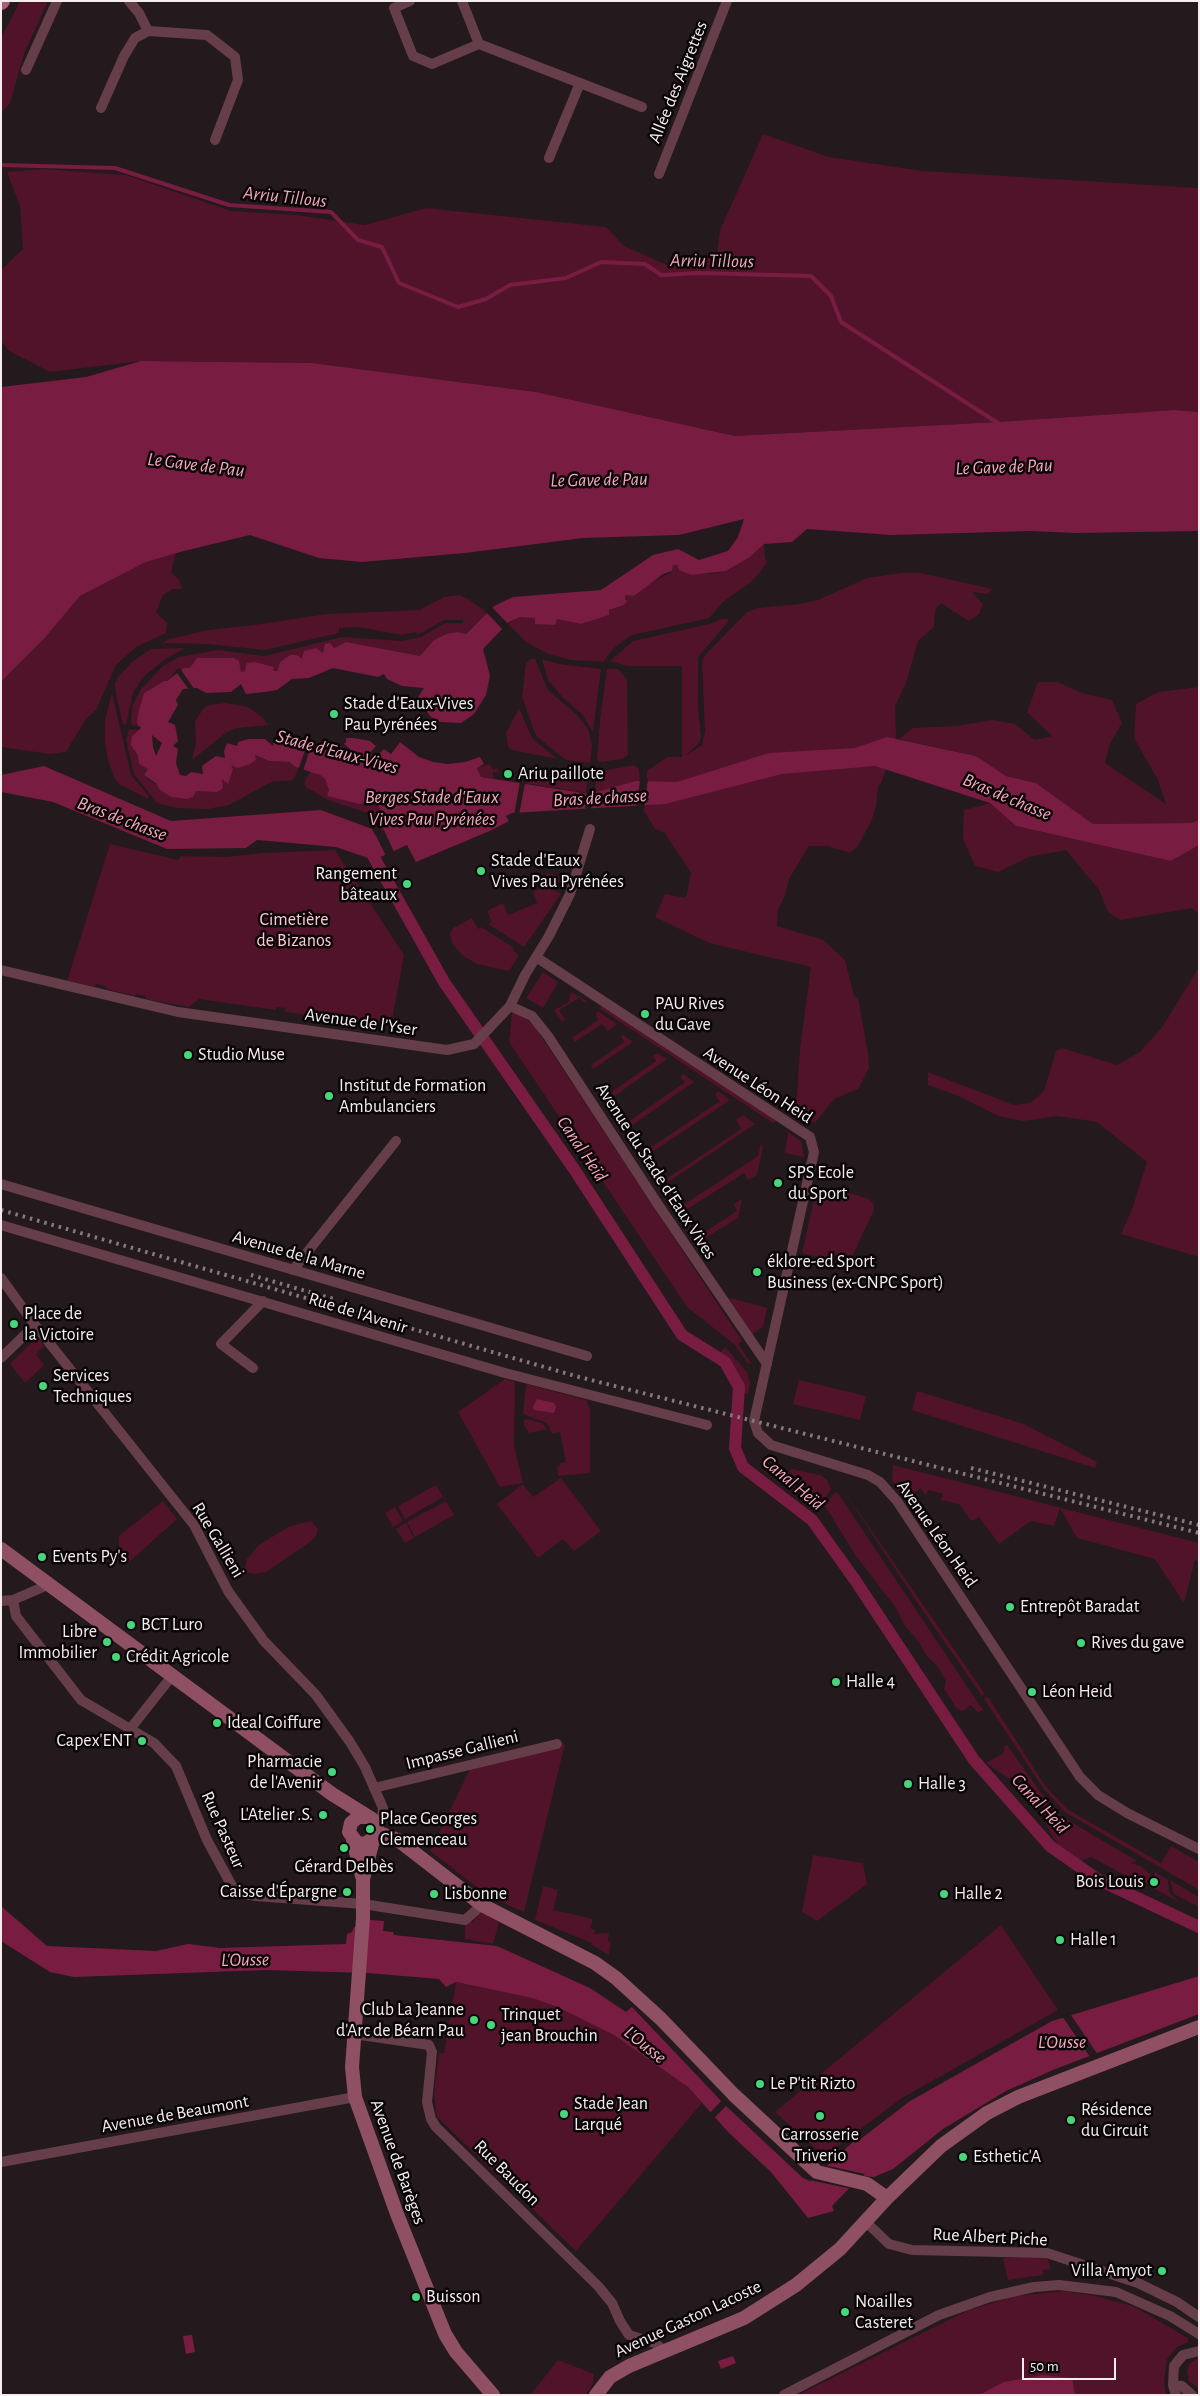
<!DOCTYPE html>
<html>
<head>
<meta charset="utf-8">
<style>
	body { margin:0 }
	#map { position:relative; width:1200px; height:2396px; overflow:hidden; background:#24191c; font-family:"Alegreya Sans",sans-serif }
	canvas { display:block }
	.frame { position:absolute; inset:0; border:2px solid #f4eced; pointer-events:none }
	.scale { position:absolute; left:1022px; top:2358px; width:94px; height:22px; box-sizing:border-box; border:2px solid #f4eced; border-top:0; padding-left:6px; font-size:15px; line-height:18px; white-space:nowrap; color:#f4eced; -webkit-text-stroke:4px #0a0607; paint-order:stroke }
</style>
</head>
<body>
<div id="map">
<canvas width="1200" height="2396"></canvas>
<div class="frame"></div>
<div class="scale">50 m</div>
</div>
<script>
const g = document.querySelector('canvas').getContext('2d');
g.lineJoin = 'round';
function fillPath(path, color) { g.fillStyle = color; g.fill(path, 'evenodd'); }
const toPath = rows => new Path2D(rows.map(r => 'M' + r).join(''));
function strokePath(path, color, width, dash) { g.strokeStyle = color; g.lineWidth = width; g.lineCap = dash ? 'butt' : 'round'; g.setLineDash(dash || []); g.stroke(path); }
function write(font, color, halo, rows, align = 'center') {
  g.font = font + ' "Alegreya Sans",sans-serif'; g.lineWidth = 5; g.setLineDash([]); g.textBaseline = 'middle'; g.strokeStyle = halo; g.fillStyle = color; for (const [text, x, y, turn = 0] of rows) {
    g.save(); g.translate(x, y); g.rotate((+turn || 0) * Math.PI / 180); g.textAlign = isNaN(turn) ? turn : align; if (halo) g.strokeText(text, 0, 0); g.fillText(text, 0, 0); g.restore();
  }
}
fillPath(toPath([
	[20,1,48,1,24,54,10,103,1,113,1,38],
	[763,134,829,157,923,171,1199,188,1199,412,1174,410,998,422,735,436,536,392,312,363,141,361,50,372,9,351,1,341,1,270,23,249,20,206,7,172,43,169,126,175,231,211,296,215,365,225,426,208,606,227,624,246,667,265,717,255,720,230],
	[764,544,765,558,767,562,760,572,751,582,723,602,709,618,632,635,614,648,603,662,571,660,548,654,526,642,508,624,520,616,535,618,535,623,557,619,581,624,608,615,609,610,624,605,626,595,672,572,672,564,709,574,726,571,750,557],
	[176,553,171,572,179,580,182,589,172,589,163,595,156,612,167,623,166,633,136,647,116,665,96,710,86,719,66,752,50,754,1,747,1,682,43,640,80,596,146,562],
	[901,573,921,573,992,589,987,594,972,592,983,604,979,614,969,621,941,603,935,610,934,627,918,641,906,683,895,706,896,736,882,781,878,787,876,807,871,822,857,847,850,853,828,846,809,846,789,879,785,895,778,910,777,926,823,940,845,960,854,996,858,998,868,1053,869,1068,858,1089,834,1099,815,1123,790,1107,797,1096,800,1049,811,967,709,943,655,917,665,894,686,898,691,873,664,832,655,829,644,811,647,771,667,757,682,757,682,666,627,666,610,661,633,641,713,623,721,619,728,619,728,622,724,627,698,657,698,707,701,737,699,743,685,756,702,745,705,732,702,661,706,654,747,612,758,608,800,604,818,600,867,578],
	[459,595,470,600,487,613,465,634,457,632,446,634,434,640,420,656,346,642,323,653,318,651,302,660,284,659,280,662,277,671,272,672,274,667,241,672,190,668,181,670,179,668,167,681,164,681,144,693,137,723,140,727,131,725,132,706,141,689,163,666,179,657,218,650,264,656,342,637,402,641,421,637,445,623,463,623,463,620,445,620,417,635,416,632,402,635,359,627,339,628,339,633,265,650,208,644,162,643,169,639,208,630,254,625,327,614,419,610,444,597],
	[185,648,164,660,143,677,133,693,126,724,123,725,115,688,115,683,119,676,132,662,151,649],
	[531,659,535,659,548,690,577,715,588,729,592,745,590,763,566,760,536,736,522,697,526,663],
	[542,659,559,664,601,669,593,732,582,714,563,698,548,680],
	[607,669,618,669,627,680,628,755,622,759,600,762,597,760,600,720],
	[1038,682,1057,682,1082,693,1112,700,1122,723,1110,743,1105,763,1166,804,1158,780,1134,738,1136,704,1158,692,1199,687,1199,820,1191,823,1093,824,1036,783,1006,776,976,756,899,739,913,728,957,726,993,720,1015,724,1035,740,1052,736,1027,712],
	[112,693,131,775,148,795,148,799,119,784,114,777,108,760,105,742,105,720],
	[225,703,248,707,263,718,268,725,237,728,227,732,192,760,196,743,195,722,199,715,204,708,209,705],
	[519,708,532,738,557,759,512,750,508,747,506,733],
	[129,729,139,730,132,736,134,751,148,769,144,775,150,781,187,799,193,797,196,791,220,782,222,779,228,783,231,764,254,755,269,761,288,762,299,768,293,780,271,782,229,805,208,809,177,808,157,803,134,774,126,740],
	[489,764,494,770,497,768,499,772,493,772,493,778,481,777,477,768],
	[634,765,639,769,640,781,594,793,597,772],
	[311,771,320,775,325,779,329,790,327,796,375,799,383,816,378,818,384,830,382,831,368,813,328,800,306,787,304,782],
	[559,771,586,774,588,776,586,793,525,783,527,778,556,782],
	[990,803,1016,826,1171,861,1199,845,1199,914,1192,908,1120,920,1108,912,1099,890,1066,850,1029,857,998,872,975,866,963,839,964,810],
	[110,844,178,860,181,856,226,857,263,853,335,850,404,955,391,1026,285,1012,285,1008,276,1007,276,1010,199,999,189,1007,146,999,146,996,142,995,136,994,135,996,106,989,106,986,96,984,95,987,67,981],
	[547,873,566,878,564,886,546,875],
	[550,887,561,894,524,947,488,924,492,922,487,911,503,903,508,915,537,903,533,891],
	[472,918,478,929,481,927,514,948,513,950,519,955,509,971,477,964,463,956,452,943,450,934,453,928],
	[1199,967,1199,1257,1121,1234,1132,1209,1147,1162,1097,1122,1057,1116,1023,1121,999,1116,958,1096,928,1085,928,1072,1014,1105,1030,1103,1044,1091,1056,1051,1062,1048,1117,1065,1140,1052,1163,1026],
	[543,972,558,982,543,1008,526,998],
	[571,992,587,1001,585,1003,579,998,559,1010,565,1019,562,1022,554,1010,569,1002],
	[602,1006,778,1120,773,1123,599,1008],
	[598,1011,617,1024,608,1031,602,1024,575,1042,572,1038,598,1020,596,1014],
	[512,1013,522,1016,533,1024,742,1341,738,1344,751,1363,748,1364,735,1345,687,1307,509,1042],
	[623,1035,633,1042,593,1069,591,1065,624,1042,621,1036],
	[657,1053,667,1059,612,1098,609,1094,656,1061,653,1056],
	[683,1074,694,1082,631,1126,628,1122,685,1082,680,1077],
	[718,1091,730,1100,649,1154,647,1150,720,1101,715,1095],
	[743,1115,755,1124,668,1182,666,1179,741,1129,736,1120],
	[788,1132,801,1141,804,1157,785,1153],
	[761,1143,763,1147,757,1175,748,1180,744,1173,686,1210,683,1205,758,1156],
	[825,1189,839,1190,869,1199,874,1205,874,1210,848,1265,802,1253,816,1191],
	[742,1199,738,1218,705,1238,702,1234,737,1211,734,1204],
	[731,1298,767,1308,763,1327,752,1334,729,1299],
	[37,1337,44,1346,36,1354,44,1365,25,1383,10,1364],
	[725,1347,747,1372,750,1383,748,1394,741,1393,741,1386,725,1361,718,1355],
	[505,1379,515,1382,514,1446,523,1483,500,1487,458,1412],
	[799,1380,866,1396,860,1420,793,1404],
	[526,1384,586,1400,590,1409,590,1473,558,1476,557,1467,560,1466,559,1463,566,1462,560,1432,552,1434,547,1423,523,1414],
	[917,1391,1024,1424,1097,1462,1095,1468,912,1410],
	[527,1419,542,1423,547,1429,529,1433,524,1425,524,1420],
	[893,1465,1199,1543,1199,1562,1195,1560,1184,1603,1155,1559,1077,1538,1060,1508,1054,1526,1031,1521,999,1544,979,1517,971,1521,959,1504,941,1500,943,1494,928,1490,926,1496,921,1488,910,1496,908,1493,900,1493,892,1480],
	[791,1469,820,1475,827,1480,831,1489,822,1504,789,1472],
	[561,1478,601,1531,574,1551,563,1539,538,1558,497,1504,523,1484,533,1497],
	[839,1484,985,1694,982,1696,919,1605],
	[436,1485,443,1497,405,1519,398,1506],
	[837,1492,983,1710,978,1713,971,1705,963,1711,957,1709,944,1689,946,1681,938,1667,926,1655,919,1642,905,1626,896,1608,856,1556,825,1506,834,1493],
	[163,1501,177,1519,127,1564,119,1551,119,1536],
	[446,1501,454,1515,415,1537,407,1522],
	[395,1507,403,1521,393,1527,385,1513],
	[311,1521,318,1529,316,1536,310,1542,266,1572,254,1574,244,1572,247,1559,259,1545,290,1526],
	[406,1523,414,1538,405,1543,396,1529],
	[988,1697,1046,1787,1067,1809,1161,1863,1171,1846,1199,1862,1199,1890,1065,1812,1044,1789,984,1699],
	[565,1744,524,1912,491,1898,430,1851,471,1767],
	[1007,1745,1046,1800,1061,1816,1137,1861,1130,1863,1141,1866,1151,1875,1145,1886,1091,1857,1079,1862,1061,1848,1051,1834,1044,1819,1043,1808,1021,1777,1008,1778,986,1763,1004,1753,1004,1747],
	[813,1855,863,1863,867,1884,817,1921,802,1912],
	[1155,1872,1168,1880,1169,1892,1179,1902,1155,1889,1160,1881,1153,1876],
	[1170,1880,1199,1897,1199,1907,1174,1894],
	[543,1886,558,1890,553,1910,593,1919,590,1928,595,1930,594,1934,609,1933,608,1941,611,1942,609,1955,592,1945,592,1943,535,1920],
	[485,1913,499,1923,493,1944,465,1939,465,1922,472,1922,479,1914],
	[1001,1925,1058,2010,902,2098,824,2156,775,2112],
	[456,1982,532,1998,555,2006,614,2035,688,2087,702,2103,576,2251,437,2117,434,2093,439,2053,444,2053],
	[1023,2257,1047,2257,1051,2269,1043,2270,1043,2275,1008,2280,1003,2258],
	[1064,2291,1095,2296,1133,2306,1188,2338,1188,2342,1177,2347,1167,2359,1164,2381,1166,2395,798,2395,969,2310,1016,2296],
	[1199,2357,1199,2389,1189,2381,1187,2371,1189,2364],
	[558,2360,594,2374,593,2384,585,2395,530,2395]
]), '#50132a');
fillPath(toPath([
	[141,361,312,363,536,392,735,436,998,422,1174,410,1199,412,1199,531,1077,533,1031,531,892,535,807,529,792,542,764,544,750,557,726,571,691,575,679,570,677,565,673,565,672,571,663,574,634,596,626,595,625,599,627,601,624,605,609,610,609,615,581,624,557,619,555,625,535,624,535,618,520,617,509,622,483,649,490,676,486,695,474,714,461,723,440,722,431,717,417,699,424,688,402,686,387,679,384,674,378,677,333,668,309,678,292,679,277,690,265,692,246,694,241,684,231,692,206,693,197,688,183,689,176,700,178,705,168,722,175,725,178,741,173,746,178,749,176,763,180,775,186,776,191,772,203,774,202,766,216,756,225,758,224,751,227,743,237,746,238,742,248,739,265,739,273,746,274,739,279,736,318,751,327,750,336,743,344,748,341,750,343,754,351,750,344,744,346,742,346,738,354,738,370,741,376,746,370,753,376,758,384,749,391,754,400,742,419,757,433,762,448,764,465,762,480,757,484,764,477,768,481,777,589,794,636,781,677,782,769,753,855,748,887,737,976,756,1006,776,1036,783,1093,824,1191,823,1199,820,1199,845,1171,861,1016,826,990,803,875,766,782,774,665,804,512,813,506,816,509,821,492,830,416,862,407,845,374,860,336,847,257,840,246,848,167,849,53,802,1,792,1,775,44,766,171,821,321,810,372,829,375,835,384,830,378,818,383,815,375,799,360,804,327,796,329,790,325,779,320,775,296,767,289,762,269,761,255,755,256,760,250,764,238,768,231,765,233,769,228,784,222,779,223,788,217,792,196,791,193,797,187,799,171,797,159,789,157,784,144,775,148,769,139,764,138,756,131,745,132,736,141,728,137,723,138,714,144,693,164,681,167,681,184,668,190,668,197,658,234,658,239,661,241,672,245,671,247,663,255,662,274,667,273,671,277,671,280,662,290,655,297,655,302,659,304,651,316,648,323,653,325,644,330,643,334,648,346,642,420,656,434,640,446,634,457,632,466,634,494,606,513,597,601,590,653,555,678,549,699,560,728,551,738,537,744,519,679,535,583,538,465,553,362,562,319,558,250,535,180,552,146,562,80,596,43,640,1,682,1,387,86,377],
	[152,735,162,743,156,756,153,747],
	[537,1399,554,1403,556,1407,554,1413,534,1410,533,1407],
	[1,1906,47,1946,156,1951,188,1944,220,1948,346,1944,347,1934,352,1932,354,1927,357,1927,358,1919,384,1921,383,1931,393,1932,394,1935,497,1946,590,1988,626,2012,632,2007,725,2105,803,2178,810,2181,854,2141,858,2141,910,2101,1052,2021,1199,1976,1199,2014,1053,2070,1006,2091,943,2129,893,2169,874,2177,861,2176,832,2206,834,2211,808,2218,771,2172,729,2133,688,2087,614,2035,555,2006,532,1998,456,1982,446,1987,439,1979,367,1973,266,1970,74,1977,50,1972,1,1941],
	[192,2335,195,2352,186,2354,183,2336],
	[733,2356,736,2363,721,2369,718,2361],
	[1043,2375,1072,2378,1075,2395,979,2395,1004,2382]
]), '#791c41');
fillPath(toPath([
	[491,606,509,625,504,631,485,611],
	[179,668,181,670,195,690,190,691,177,673,175,671],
	[307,745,311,746,303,771,298,770],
	[640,779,648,779,644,808,637,808],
	[520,782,525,783,519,815,514,815],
	[593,790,591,811,585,811,587,791],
	[384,830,394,852,386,856,375,834],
	[1070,2013,1071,2015,1098,2055,1090,2057,1062,2016],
	[723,2099,728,2104,713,2119,709,2114],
	[824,2165,865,2174,852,2189,809,2180]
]), '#24191c');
strokePath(toPath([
	[1,165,115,168,229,205,331,212,358,240,382,247,399,283,458,307,486,299,510,285,566,278,601,262,645,264,661,275,699,273,811,276,831,296,841,322,1001,425]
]), '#791c41', 4);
strokePath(toPath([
	[367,845,444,982,574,1169,682,1335,725,1362,739,1387,735,1448,743,1467,812,1520,855,1580,974,1760,1050,1846,1097,1879,1199,1927]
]), '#791c41', 12);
strokePath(toPath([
	[129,1,139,13,148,31],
	[410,1,394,8,413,56,432,64,479,44],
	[462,1,479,44,642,107],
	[26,70,57,1],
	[101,108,124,56,135,38,148,31,207,35,235,57,238,80,215,140],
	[549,158,580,83],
	[659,174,727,1],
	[536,957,810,1137,814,1152,754,1421,758,1433,771,1445,868,1475,880,1482,897,1501,1080,1777,1098,1795,1127,1813,1199,1849],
	[1,970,178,1012,447,1050,474,1044,510,1006,525,975,549,936,570,894,590,829],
	[510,1006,532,1016,548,1036,659,1206,767,1364],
	[1,1184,587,1356],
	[1,1225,505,1373,707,1425],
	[293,1270,396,1141],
	[1,1278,35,1325,194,1525,228,1591,264,1641,316,1695,350,1742,365,1767,383,1808,382,1816,377,1827],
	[1,1358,35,1325],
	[253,1368,221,1344,263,1301],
	[13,1600,16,1616,81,1700,154,1743,176,1766,207,1840,233,1888,243,1894,256,1896,363,1904,465,1920,482,1905],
	[1,1601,13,1600,50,1584],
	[130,1729,172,1676],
	[374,1788,557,1744],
	[354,2034,429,2045,432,2052,427,2102,431,2119,436,2127,598,2286,612,2303,620,2321,629,2335,655,2343,665,2352],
	[1,2162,355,2097],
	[866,2222,889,2244,912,2250,1047,2253,1138,2283,1177,2302,1199,2317],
	[1173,2385,1182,2386,1192,2395],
	[784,2395,939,2315,990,2297,1034,2287,1059,2285,1116,2292,1170,2316,1199,2334],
	[1176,2395,1173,2385,1174,2366,1183,2355,1199,2351]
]), '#663e49', 10);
strokePath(toPath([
	[1,1549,332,1794,372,1819,377,1827,375,1837,365,1844,357,1843,349,1832,351,1823,358,1817,367,1817],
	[377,1832,398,1840,482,1905,595,1963,616,1978,661,2019,734,2095,817,2172,867,2184,887,2198],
	[353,1840,362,1876],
	[373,1840,363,1879,363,1918,352,2067,355,2097,397,2214,445,2334,456,2352,493,2395],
	[596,2395,610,2377,629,2366,744,2318,796,2285,840,2249,887,2198,941,2146,987,2113,1018,2097,1199,2027]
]), '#8f5063', 14);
strokePath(toPath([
	[1,2,2,1]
]), '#af5d76', 16);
strokePath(toPath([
	[1,1210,579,1377,1199,1533],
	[251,1275,337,1300],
	[971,1468,1199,1525]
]), '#857b7d', 4, [2.5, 5]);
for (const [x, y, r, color] of [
	[334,714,5,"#45d77a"],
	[508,774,5,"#45d77a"],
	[481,871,5,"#45d77a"],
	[407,884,5,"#45d77a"],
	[645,1014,5,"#45d77a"],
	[188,1055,5,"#45d77a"],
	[329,1096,5,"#45d77a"],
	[778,1183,5,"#45d77a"],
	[757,1272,5,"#45d77a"],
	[14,1324,5,"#45d77a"],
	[43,1386,5,"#45d77a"],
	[42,1557,5,"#45d77a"],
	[1010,1607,5,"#45d77a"],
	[131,1625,5,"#45d77a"],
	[107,1642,5,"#45d77a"],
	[1081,1643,5,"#45d77a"],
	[116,1657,5,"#45d77a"],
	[836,1682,5,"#45d77a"],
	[1032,1692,5,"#45d77a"],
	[217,1723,5,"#45d77a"],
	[142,1741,5,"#45d77a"],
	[332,1772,5,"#45d77a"],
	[908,1784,5,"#45d77a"],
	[323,1815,5,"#45d77a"],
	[370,1829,5,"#45d77a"],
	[344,1848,5,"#45d77a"],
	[1154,1882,5,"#45d77a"],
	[347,1892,5,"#45d77a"],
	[434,1894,5,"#45d77a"],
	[944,1894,5,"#45d77a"],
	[1060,1940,5,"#45d77a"],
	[474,2020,5,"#45d77a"],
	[491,2025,5,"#45d77a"],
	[760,2084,5,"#45d77a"],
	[564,2114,5,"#45d77a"],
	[820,2116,5,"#45d77a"],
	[1071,2120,5,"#45d77a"],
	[963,2157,5,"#45d77a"],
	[1162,2271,5,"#45d77a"],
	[416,2297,5,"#45d77a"],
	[845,2312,5,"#45d77a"]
]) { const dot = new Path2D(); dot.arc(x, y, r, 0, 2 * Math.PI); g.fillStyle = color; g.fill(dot); strokePath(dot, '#0a0607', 2); }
write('18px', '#f4eced', '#0a0607', [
	["Allée des Aigrettes",678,82,-68],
	["Avenue de l'Yser",361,1022,8],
	["Avenue Léon Heid",758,1085,33],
	["Avenue du Stade d'Eaux Vives",656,1171,57],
	["Avenue de la Marne",299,1255,16],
	["Rue de l'Avenir",358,1313,17],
	["Avenue Léon Heid",937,1534,55],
	["Rue Gallieni",218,1540,59],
	["Impasse Gallieni",462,1750,-14],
	["Rue Pasteur",223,1830,66],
	["Avenue de Beaumont",175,2114,-10],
	["Avenue de Barèges",398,2162,70],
	["Rue Baudon",507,2173,45],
	["Rue Albert Piche",990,2237,3],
	["Avenue Gaston Lacoste",688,2319,-25]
]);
write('18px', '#f4eced', '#0a0607', [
	["Stade d'Eaux-Vives",344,704],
	["Pau Pyrénées",344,725],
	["Ariu paillote",518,774],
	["Stade d'Eaux",491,861],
	["Vives Pau Pyrénées",491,882],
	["Rangement",397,874,"right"],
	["bâteaux",397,895,"right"],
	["PAU Rives",655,1004],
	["du Gave",655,1025],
	["Studio Muse",198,1055],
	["Institut de Formation",339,1086],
	["Ambulanciers",339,1107],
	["SPS Ecole",788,1173],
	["du Sport",788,1194],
	["éklore-ed Sport",767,1262],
	["Business (ex-CNPC Sport)",767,1283],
	["Place de",24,1314],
	["la Victoire",24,1335],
	["Services",53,1376],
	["Techniques",53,1397],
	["Events Py's",52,1557],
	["Entrepôt Baradat",1020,1607],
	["BCT Luro",141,1625],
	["Libre",97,1632,"right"],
	["Immobilier",97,1653,"right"],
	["Rives du gave",1091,1643],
	["Crédit Agricole",126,1657],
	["Halle 4",846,1682],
	["Léon Heid",1042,1692],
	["Ideal Coiffure",227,1723],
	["Capex'ENT",132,1741,"right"],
	["Pharmacie",322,1762,"right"],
	["de l'Avenir",322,1783,"right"],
	["Halle 3",918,1784],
	["L'Atelier .S.",313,1815,"right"],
	["Place Georges",380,1819],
	["Clemenceau",380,1840],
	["Gérard Delbès",344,1867,"center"],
	["Bois Louis",1144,1882,"right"],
	["Caisse d'Épargne",337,1892,"right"],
	["Lisbonne",444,1894],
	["Halle 2",954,1894],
	["Halle 1",1070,1940],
	["Club La Jeanne",464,2010,"right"],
	["d'Arc de Béarn Pau",464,2031,"right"],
	["Trinquet",501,2015],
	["jean Brouchin",501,2036],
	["Le P'tit Rizto",770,2084],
	["Stade Jean",574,2104],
	["Larqué",574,2125],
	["Résidence",1081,2110],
	["du Circuit",1081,2131],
	["Carrosserie",820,2135,"center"],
	["Triverio",820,2156,"center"],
	["Esthetic'A",973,2157],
	["Villa Amyot",1152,2271,"right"],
	["Buisson",426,2297],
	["Noailles",855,2302],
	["Casteret",855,2323]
], 'left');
write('18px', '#fec7d5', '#0a0607', [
	["Cimetière",294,920],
	["de Bizanos",294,941]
]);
write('italic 19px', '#f5a7bc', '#0a0607', [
	["Arriu Tillous",285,197,6],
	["Arriu Tillous",712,261,1],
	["Le Gave de Pau",196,465,7],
	["Le Gave de Pau",1004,467,-2],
	["Le Gave de Pau",599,480,-1],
	["Stade d'Eaux-Vives",337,752,15],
	["Berges Stade d'Eaux",432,797],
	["Vives Pau Pyrénées",432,819],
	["Bras de chasse",1007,797,23],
	["Bras de chasse",600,798,-3],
	["Bras de chasse",122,819,21],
	["Canal Heïd",582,1149,56],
	["Canal Heïd",793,1483,40],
	["Canal Heïd",1040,1804,47],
	["L'Ousse",245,1960,-1],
	["L'Ousse",1062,2042],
	["L'Ousse",645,2045,39]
]);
</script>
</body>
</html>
